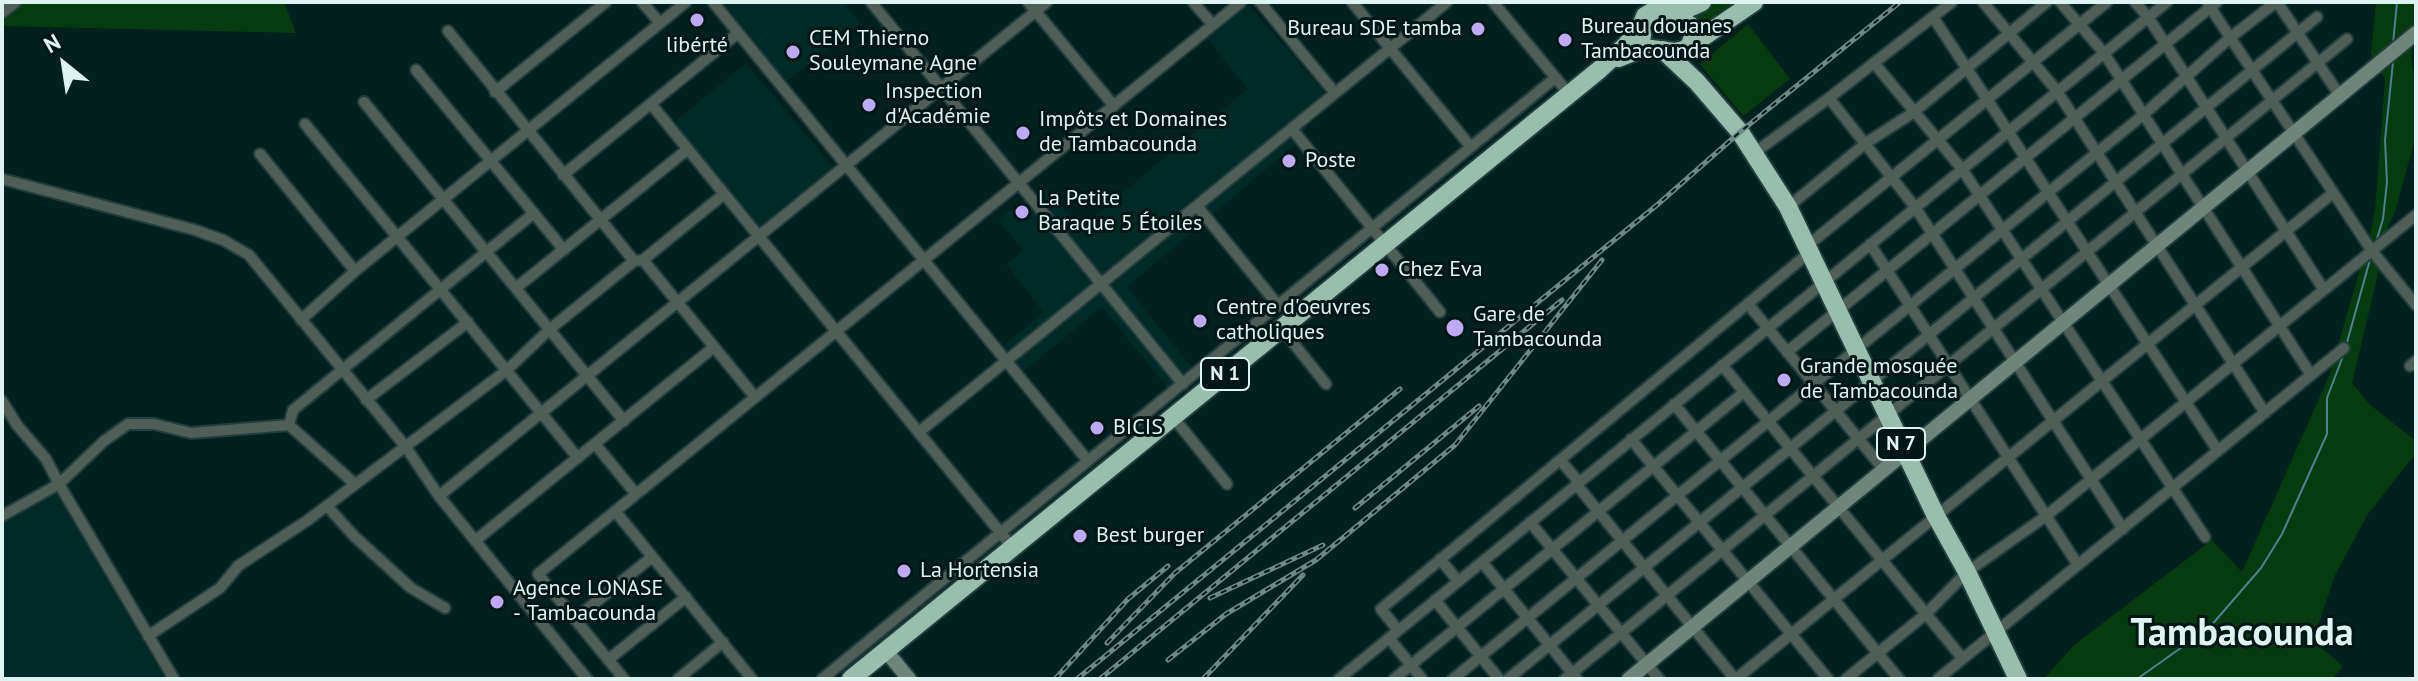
<!DOCTYPE html>
<html>
<head>
<meta charset="utf-8">
<style>
	body { margin:0 }
	#map { position:relative; width:2418px; height:681px; overflow:hidden; background:#02201e; font-family:"PT Sans",sans-serif }
	canvas { display:block }
	.frame { position:absolute; inset:0; border:4px solid #def4f1; pointer-events:none }
	.north { position:absolute; left:24px; top:24px; width:80px; height:80px; -webkit-text-stroke:6px #001715; paint-order:stroke; rotate:330deg; font-size:22px; font-weight:700; line-height:32px; text-align:center; color:#def4f1 }
	.north::after { content:''; display:block; margin:auto; width:28px; height:36px; background:#def4f1; clip-path:polygon(50% 0,100% 100%,50% 72%,0 100%) }
</style>
</head>
<body>
<div id="map">
<canvas width="2418" height="681"></canvas>
<div class="frame"></div>
<div class="north">N</div>
</div>
<script>
const g = document.querySelector('canvas').getContext('2d');
g.lineJoin = 'round';
function fillPath(path, color) { g.fillStyle = color; g.fill(path, 'evenodd'); }
const toPath = rows => new Path2D(rows.map(r => 'M' + r).join(''));
function strokePath(path, color, width, dash) { g.strokeStyle = color; g.lineWidth = width; g.lineCap = dash ? 'butt' : 'round'; g.setLineDash(dash || []); g.stroke(path); }
function write(font, color, halo, rows, align = 'center') {
  g.font = font + ' "PT Sans",sans-serif'; g.lineWidth = 6; g.setLineDash([]); g.textBaseline = 'middle'; g.strokeStyle = halo; g.fillStyle = color; for (const [text, x, y, turn = 0] of rows) {
    g.save(); g.translate(x, y); g.rotate((+turn || 0) * Math.PI / 180); g.textAlign = isNaN(turn) ? turn : align; if (halo) g.strokeText(text, 0, 0); g.fillText(text, 0, 0); g.restore();
  }
}
fillPath(toPath([
	[723,2,843,2,860,23,786,82],
	[1249,5,1326,94,1297,143,1127,287,1194,370,1169,390,1102,307,1020,374,1000,349,1043,312,1006,264,1023,250,998,220,1043,186,1081,227,1247,89,1207,38],
	[746,63,834,168,760,229,673,123],
	[55,491,165,679,2,679,2,522]
]), '#002a27');
fillPath(toPath([
	[16,2,284,2,296,33,2,26,2,13],
	[1711,2,1746,2,1703,30,1694,19,1695,14],
	[2376,2,2416,2,2411,58,2416,88,2416,135,2395,212,2385,233,2369,242,2375,210,2385,80,2371,54],
	[1748,24,1790,79,1743,116,1700,64],
	[2367,256,2379,270,2352,383,2369,404,2416,441,2416,453,2368,514,2335,575,2313,641,2343,666,2332,679,2044,679,2074,645,2212,540,2242,572,2329,376,2361,266]
]), '#063b0f');
strokePath(toPath([
	[2393,44,2397,2],
	[2376,242,2383,219,2387,182,2385,140,2393,62],
	[2346,346,2371,256],
	[2137,679,2209,628,2261,568,2282,534,2327,434,2327,398,2343,356]
]), '#4e8193', 2);
const street = toPath([
	[642,2,660,23],
	[713,2,1088,461],
	[871,2,1183,384],
	[1028,2,1114,106],
	[1193,2,1213,25],
	[1260,2,1335,93],
	[1352,2,1471,147],
	[1493,2,1569,94],
	[1983,2,2057,91,2265,413],
	[2060,2,2104,53,2311,375],
	[2135,2,2148,17,2324,290],
	[2277,2,2340,96],
	[2208,4,2372,251,2416,305],
	[2,13,16,2],
	[1933,17,2218,451],
	[448,31,634,261],
	[1874,63,1962,169,2205,537],
	[416,70,564,250],
	[495,92,606,2],
	[1829,98,1915,207,2123,529],
	[364,102,624,421],
	[651,104,1013,548],
	[305,124,578,458],
	[1292,129,1440,312],
	[1754,153,1829,98,1952,2],
	[260,154,355,271],
	[563,175,738,33],
	[2,179,195,230,223,240,249,255,405,446,439,496,587,679],
	[1197,206,1278,305],
	[1788,207,1866,143,1914,112,2047,2],
	[1870,244,2078,565],
	[1807,246,2107,2],
	[643,260,755,397],
	[516,288,688,149],
	[1748,304,1884,470],
	[301,320,355,271,686,2],
	[1282,329,1326,384],
	[1787,352,2217,2],
	[1722,365,1963,659],
	[2410,366,2416,361],
	[366,400,468,322],
	[2,401,17,425,46,459,59,484,104,441,128,424,154,424,191,433,289,425,355,484],
	[1674,404,1899,679],
	[1173,417,1227,484],
	[289,425,293,410,534,213],
	[919,432,1447,2],
	[1631,439,1828,679],
	[595,444,636,494],
	[1560,460,1579,482],
	[1576,484,1735,679],
	[439,496,1047,2],
	[327,506,354,536,411,588,445,608],
	[615,511,752,679],
	[2,516,59,484,174,679],
	[1530,522,1659,679],
	[476,540,714,347],
	[1440,559,1458,581],
	[1482,562,1577,679],
	[1435,600,1499,679],
	[575,619,652,557],
	[1398,630,1381,609,1810,252],
	[148,636,220,588,238,566,308,520,507,370,550,329,634,261,643,260,724,194],
	[1389,638,1422,679],
	[608,660,686,597],
	[624,679,538,574,1241,2],
	[678,679,723,642],
	[822,679,1555,78],
	[1339,679,2167,2],
	[1394,679,1744,392],
	[1453,679,2143,115,2231,37,2276,2],
	[1508,679,2317,17],
	[1565,679,2347,39],
	[1736,679,2333,193],
	[1846,679,1926,614,1967,572,2046,516,2416,215],
	[1938,679,2344,348]
]);
const secondary = toPath([
	[886,651,909,679],
	[1629,679,2416,33]
]);
const highway = toPath([
	[1668,12,1689,8,1702,2],
	[1642,36,1641,26,1645,16,1655,10,1666,11,1691,26,1693,37,1690,45],
	[1663,50,1697,82,1740,132,1788,207,1936,516,1967,572,2018,679],
	[1618,58,1644,48,1674,52,1684,50,1754,2],
	[851,679,1599,70,1626,45,1641,26]
]);
strokePath(street, '#213e3c', 14);
strokePath(secondary, '#213e3c', 18);
strokePath(highway, '#213e3c', 22);
strokePath(street, '#505e58', 10);
strokePath(secondary, '#6d857a', 14);
strokePath(highway, '#99beae', 18);
const rail = toPath([
	[1355,508,1479,406],
	[1210,598,1323,545],
	[1107,643,1175,573,1400,389],
	[1168,660,1226,614,1316,560,1455,445,1602,260],
	[1055,679,1128,599,1168,566],
	[1077,679,1657,205,1740,132,1900,2],
	[1100,679,1562,300],
	[1203,679,1303,575]
]);
strokePath(rail, '#6e8886', 5);
strokePath(rail, '#001715', 2, [6]);
for (const [x, y, r, color] of [
	[697,20,8,"#bea9f4"],
	[1478,29,8,"#bea9f4"],
	[1565,40,8,"#bea9f4"],
	[793,52,8,"#bea9f4"],
	[869,105,8,"#bea9f4"],
	[1023,133,8,"#bea9f4"],
	[1289,161,8,"#bea9f4"],
	[1022,212,8,"#bea9f4"],
	[1382,270,8,"#bea9f4"],
	[1200,321,8,"#bea9f4"],
	[1455,328,10,"#bea9f4"],
	[1784,380,8,"#bea9f4"],
	[1097,428,8,"#bea9f4"],
	[1080,536,8,"#bea9f4"],
	[904,571,8,"#bea9f4"],
	[497,602,8,"#bea9f4"]
]) { const dot = new Path2D(); dot.arc(x, y, r, 0, 2 * Math.PI); g.fillStyle = color; g.fill(dot); strokePath(dot, '#001715', 3); }
for (const [x, y, w] of [
	[1225,374,48],
	[1901,444,48]
]) { const box = new Path2D(); box.roundRect(x - w / 2, y - 16, w, 32, 6); g.fillStyle = '#001715'; g.fill(box); strokePath(box, '#def4f1', 2); }
write('bold 20px', '#def4f1', null, [
	["N 1",1225,374],
	["N 7",1901,444]
]);
write('22px', '#def4f1', '#001715', [
	["Bureau douanes",1581,27],
	["Tambacounda",1581,52],
	["Bureau SDE tamba",1462,29,"right"],
	["CEM Thierno",809,39],
	["Souleymane Agne",809,64],
	["libérté",697,46,"center"],
	["Inspection",885,92],
	["d'Académie",885,117],
	["Impôts et Domaines",1039,120],
	["de Tambacounda",1039,145],
	["Poste",1305,161],
	["La Petite",1038,199],
	["Baraque 5 Étoiles",1038,224],
	["Chez Eva",1398,270],
	["Centre d'oeuvres",1216,308],
	["catholiques",1216,333],
	["Gare de",1473,315],
	["Tambacounda",1473,340],
	["Grande mosquée",1800,367],
	["de Tambacounda",1800,392],
	["BICIS",1113,428],
	["Best burger",1096,536],
	["La Hortensia",920,571],
	["Agence LONASE",513,589],
	["- Tambacounda",513,614]
], 'left');
write('bold 38px', '#def4f1', '#001715', [
	["Tambacounda",2242,634]
]);
</script>
</body>
</html>
